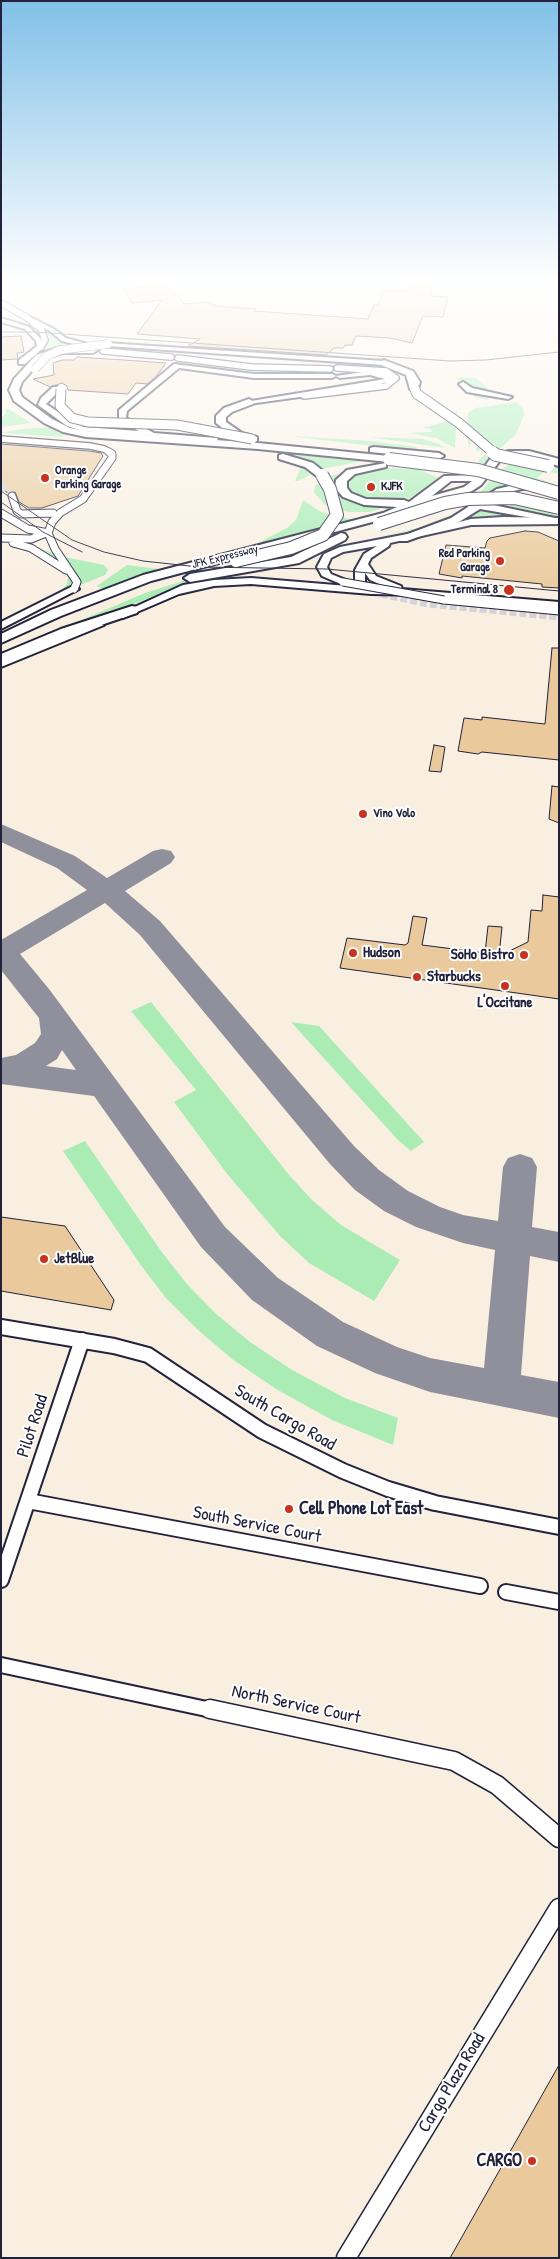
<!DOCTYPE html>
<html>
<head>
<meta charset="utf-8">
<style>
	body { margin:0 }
	#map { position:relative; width:560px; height:2259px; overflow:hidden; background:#fff; font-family:"Patrick Hand",sans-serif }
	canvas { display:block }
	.frame { position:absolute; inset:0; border:2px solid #22223b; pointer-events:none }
</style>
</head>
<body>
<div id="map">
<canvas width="560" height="2259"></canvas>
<div class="frame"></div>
</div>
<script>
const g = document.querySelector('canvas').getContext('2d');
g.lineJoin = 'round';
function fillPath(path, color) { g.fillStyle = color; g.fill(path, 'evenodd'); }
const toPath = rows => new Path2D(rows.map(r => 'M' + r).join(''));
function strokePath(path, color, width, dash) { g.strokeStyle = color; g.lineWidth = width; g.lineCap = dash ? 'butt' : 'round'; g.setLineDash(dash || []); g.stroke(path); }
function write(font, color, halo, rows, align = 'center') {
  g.font = font + ' "Patrick Hand",sans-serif'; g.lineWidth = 4; g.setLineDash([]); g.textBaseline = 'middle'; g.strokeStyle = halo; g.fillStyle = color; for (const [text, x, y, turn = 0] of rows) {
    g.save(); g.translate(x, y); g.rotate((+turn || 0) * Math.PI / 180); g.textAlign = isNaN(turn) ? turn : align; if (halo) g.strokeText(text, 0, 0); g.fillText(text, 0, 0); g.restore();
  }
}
fillPath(toPath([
	[1,285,559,285,559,2258,1,2258]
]), '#f9efe1');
fillPath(toPath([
	[46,334,55,334,61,341,73,344,36,356,44,347],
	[454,377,475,378,488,388,489,396,487,400,474,397,469,386],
	[517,402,523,408,524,415,516,434,483,464,479,473,476,473,479,460,498,441,478,451,476,450,478,443,471,442,469,448,467,435,468,413,476,408],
	[6,409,8,409,31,423,1,427,1,419,6,413],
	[457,410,455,448,436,438,409,433,432,432,431,429,422,428,442,423,452,418],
	[52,427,57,429,56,432,64,434,62,437,1,433,21,429],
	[289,436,371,441,417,447,416,450,400,449],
	[370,437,423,439,439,444,446,448],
	[283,454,297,454,369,460,321,469,298,481,295,481,300,469,299,463],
	[528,455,559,465,559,474,545,471,537,478,559,486,544,483,505,486,445,521,420,529,377,537,419,528,463,510,474,500,498,471],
	[389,468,418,469,438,478,429,487,404,501,370,512,348,512,335,509,324,504,314,492,315,486,328,477,349,471],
	[494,499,501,512,509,517,461,520],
	[303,500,321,512,354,520,217,556,258,543,287,528,296,520],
	[512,502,559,510,559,521,518,516,510,509],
	[26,544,65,557,104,565,108,570,105,575,58,594,67,584,69,573],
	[127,565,160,569,103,589,97,586],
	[215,571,260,571,226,574,192,581,137,603,107,611,109,613,46,635,145,593],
	[151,1002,290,1176,312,1200,341,1225,400,1260,374,1301,309,1263,280,1236,228,1175,174,1102,196,1090,131,1011],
	[291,1022,319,1026,424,1142,411,1151,398,1140],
	[85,1141,161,1251,186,1283,215,1313,250,1342,292,1370,345,1398,398,1418,393,1445,332,1420,276,1389,232,1359,197,1329,165,1297,140,1264,63,1151]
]), '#abecb5');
fillPath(toPath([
	[1,824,75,856,107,878,153,851,162,849,171,851,175,857,171,863,125,891,160,921,354,1146,379,1170,408,1191,440,1207,463,1215,498,1221,503,1167,508,1158,520,1154,532,1158,537,1167,532,1227,559,1232,559,1262,530,1256,521,1375,559,1382,559,1418,430,1392,375,1373,317,1346,252,1300,201,1247,94,1096,1,1084,1,1058,16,1055,35,1043,41,1034,39,1018,1,970,1,940,87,890,57,868,1,842,1,824],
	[105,903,140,935,330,1164,355,1190,384,1211,416,1227,463,1243,495,1250,484,1368,430,1358,397,1347,343,1322,278,1278,225,1227,49,989,20,954,105,903],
	[62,1050,76,1070,46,1066,57,1059,62,1050]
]), '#90909d');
const building = toPath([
	[144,285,167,285,185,304,208,302,216,306,256,309,254,311,368,319,374,305,378,305,383,290,407,291,410,285,432,285,430,296,448,297,443,317,423,316,412,343,390,338,356,336,352,345,345,345,343,348,334,348,326,355,188,346,200,339,137,334,162,300,132,303,124,289,145,286,144,285],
	[21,336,24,352,17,353,18,359,1,360,1,337,21,336],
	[77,357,124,360,166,363,155,378,147,384,136,383,128,394,68,390,67,386,62,383,50,387,33,379,54,375,53,363,62,360,74,360,77,357],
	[1,444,89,451,101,453,103,456,78,496,42,508,29,508,19,502,15,492,8,493,1,488,1,444],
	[525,531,538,532,559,541,559,588,542,587,542,584,462,576,462,578,439,574,446,545,485,548,487,541,490,538,525,531],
	[552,648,559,648,559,760,482,752,478,754,458,751,464,718,482,720,482,717,545,724,552,648],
	[434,745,445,747,441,772,429,771,434,745],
	[552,786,559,787,559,823,549,819,552,786],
	[543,895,559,897,559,999,340,968,347,938,405,945,408,943,413,916,427,918,422,945,485,953,488,926,502,927,499,956,528,942,531,910,542,911,543,895],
	[1,1217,65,1226,114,1300,111,1310,1,1291,1,1217],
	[559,2065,559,2258,450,2258,559,2065]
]);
fillPath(building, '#eaca9c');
strokePath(building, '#22223b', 1);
strokePath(toPath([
	[1,485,12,496],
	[381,594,428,604,559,617]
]), '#d3d3d8', 7, [7, 3]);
const streetFar3 = toPath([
	[1,303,26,317,41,329,45,340,41,347],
	[103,351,171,357],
	[178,358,251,367,330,369],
	[304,396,386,386,396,378,386,371,337,368],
	[1,439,90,446,104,449,111,453]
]);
const streetFar2 = toPath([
	[12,496,17,511,21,514,53,513],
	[1,513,28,529,48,533],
	[1,538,31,539,46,533],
	[13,543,31,548,66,570],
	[74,589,77,582,55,549,48,533,52,522,60,513,83,499,112,458,112,454,109,452],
	[444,600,559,611]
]);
const streetFar1 = toPath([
	[1,1327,114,1346,148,1355,262,1431,343,1471,388,1489,435,1503,559,1527],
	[28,1501,480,1586],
	[1,1580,82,1340],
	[506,1592,559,1602],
	[1,1665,216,1711]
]);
const street = toPath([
	[210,1709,454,1761,497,1785,559,1838],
	[346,2258,559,1908]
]);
const secondary = toPath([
	[26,315,54,329,66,338,102,348,98,350,62,341,50,331,24,318,26,315],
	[1,318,29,327,42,340,43,348,25,364,19,364,19,360,37,346,36,341,25,329,1,322,1,318],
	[106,343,384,361,388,363,384,365,108,346,106,343],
	[174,364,254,374,332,374,336,376,332,378,254,378,179,368,127,411,126,418,154,433,217,438,218,440,214,442,152,437,145,435,142,436,83,431,67,426,38,405,41,398,53,387,59,387,59,391,46,404,73,422,84,427,139,431,119,421,119,410,174,364],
	[370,371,386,373,392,376,393,380,371,387,249,404,245,402,385,379,370,375,340,378,336,376,370,371],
	[463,382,472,388,512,397,508,399,467,392,459,384,463,382],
	[503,517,559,518,559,524,471,525,390,543,389,546,371,558,368,564,376,576,401,586,402,589,559,602,559,608,421,595,371,594,251,584,214,586,179,594,123,618,115,616,183,585,214,580,251,578,360,587,355,583,355,570,364,554,377,546,343,552,331,558,327,567,331,574,346,580,346,584,343,585,322,576,317,567,324,554,340,547,428,530,471,519,503,517],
	[365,573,370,580,391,589,373,588,365,582,365,573],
	[71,587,79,589,1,629,1,622,71,587],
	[96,623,104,625,1,667,1,660,96,623]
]);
const highway = toPath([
	[61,347,93,347,98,350,93,353,62,353,42,359,22,382,19,390,22,397,52,419,70,428,86,431,258,443,389,456,394,459,389,462,258,449,86,437,63,432,44,423,14,401,9,390,14,379,36,355,61,347],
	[384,360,413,371,420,382,418,389,410,389,406,375,381,365,379,363,384,360],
	[249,399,254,402,253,404,232,412,226,417,226,422,242,433,257,437,257,441,253,442,234,437,216,423,216,416,224,408,249,399],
	[374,447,439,453,444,456,439,459,370,452,370,448,374,447],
	[529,451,559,459,559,466,528,457,510,457,499,462,481,485,472,491,430,504,422,505,391,517,151,581,61,616,1,643,1,634,51,610,143,575,383,513,397,507,364,505,343,497,335,488,336,480,347,470,386,463,386,467,355,474,347,481,347,488,351,493,366,499,404,500,409,502,444,476,478,475,491,458,508,451,529,451],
	[451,481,472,481,464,487,432,496,451,481],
	[283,454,313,463,328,475,326,477,318,477,305,467,279,459,279,455,283,454],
	[522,483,542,483,548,486,542,489,522,489,505,493,489,504,555,518,555,522,480,509,459,522,407,541,399,541,397,538,451,518,468,507,468,503,476,502,497,489,522,483],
	[341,533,345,534,347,537,345,540,299,563,190,582,184,578,190,574,291,557,341,533],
	[132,606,137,607,138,610,137,613,71,635,1,663,1,654,61,629,132,606]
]);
strokePath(streetFar3, '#22223b', 8);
strokePath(streetFar2, '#22223b', 9);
strokePath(streetFar1, '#22223b', 18);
strokePath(street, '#22223b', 21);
strokePath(secondary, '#22223b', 4);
strokePath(highway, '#22223b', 4);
strokePath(streetFar3, '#fff', 5.5);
strokePath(streetFar2, '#fff', 7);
strokePath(streetFar1, '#fff', 14);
strokePath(street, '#fff', 18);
fillPath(secondary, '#fff');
fillPath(highway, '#fff');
strokePath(toPath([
	[1,332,34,332,450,361,486,360,559,352],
	[1,491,72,540,104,552,143,561,199,567,327,569,559,591],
	[1,502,43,532,82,552]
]), '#22223b', 1);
const streetBridge = toPath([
	[343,582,444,600]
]);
const secondaryBridge = toPath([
	[35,369,47,356,60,350,108,344]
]);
const highwayBridgeFar1 = toPath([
	[414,387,417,394,459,423,494,453],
	[61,389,60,406,72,418,88,422,177,425,252,439]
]);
const highwayBridge = toPath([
	[492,452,496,455,548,466],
	[389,459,478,470,559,493],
	[379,524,445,503,468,499,514,498,559,508],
	[236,561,291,548,323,535,337,515,330,489,322,475]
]);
strokePath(streetBridge, '#22223b', 9, []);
strokePath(secondaryBridge, '#22223b', 9, []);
strokePath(highwayBridgeFar1, '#22223b', 11, []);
strokePath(highwayBridge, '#22223b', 14, []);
strokePath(streetBridge, '#fff', 7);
strokePath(secondaryBridge, '#fff', 8);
strokePath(highwayBridgeFar1, '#fff', 9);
strokePath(highwayBridge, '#fff', 12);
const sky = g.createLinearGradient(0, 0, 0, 601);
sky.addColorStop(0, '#81c0e8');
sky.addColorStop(0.47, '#fff');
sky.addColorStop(1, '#ffffff00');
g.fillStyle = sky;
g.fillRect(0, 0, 560, 601);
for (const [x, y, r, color] of [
	[45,478,5,"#c8321e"],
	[371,487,5,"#c8321e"],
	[500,561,5,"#c8321e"],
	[509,590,6,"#c8321e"],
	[363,814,5,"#c8321e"],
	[353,953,5,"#c8321e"],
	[524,955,5,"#c8321e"],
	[417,977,5,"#c8321e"],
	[505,986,5,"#c8321e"],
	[44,1259,5,"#c8321e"],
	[289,1509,5,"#c8321e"],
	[532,2161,5,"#c8321e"]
]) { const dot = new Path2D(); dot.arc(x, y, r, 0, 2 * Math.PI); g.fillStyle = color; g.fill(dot); strokePath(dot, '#fff', 2); }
write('bold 12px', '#22223b', '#fff', [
	["Orange",55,471],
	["Parking Garage",55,485],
	["KJFK",381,487],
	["Red Parking",490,554,"right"],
	["Garage",490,568,"right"],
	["Terminal 8",498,590,"right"],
	["Vino Volo",373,814]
], 'left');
write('12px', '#22223b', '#fff', [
	["JFK Expressway",225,557,-14]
]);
write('bold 15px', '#22223b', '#fff', [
	["Hudson",363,953],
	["SoHo Bistro",514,955,"right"],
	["Starbucks",427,977],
	["L'Occitane",505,1003,"center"],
	["JetBlue",54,1259]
], 'left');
write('18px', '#22223b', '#fff', [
	["South Cargo Road",285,1418,30],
	["Pilot Road",33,1426,-72],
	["South Service Court",257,1525,11],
	["North Service Court",296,1705,12],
	["Cargo Plaza Road",452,2083,-59]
]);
write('bold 18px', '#22223b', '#fff', [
	["Cell Phone Lot East",299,1509],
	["CARGO",522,2161,"right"]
], 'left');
</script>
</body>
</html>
